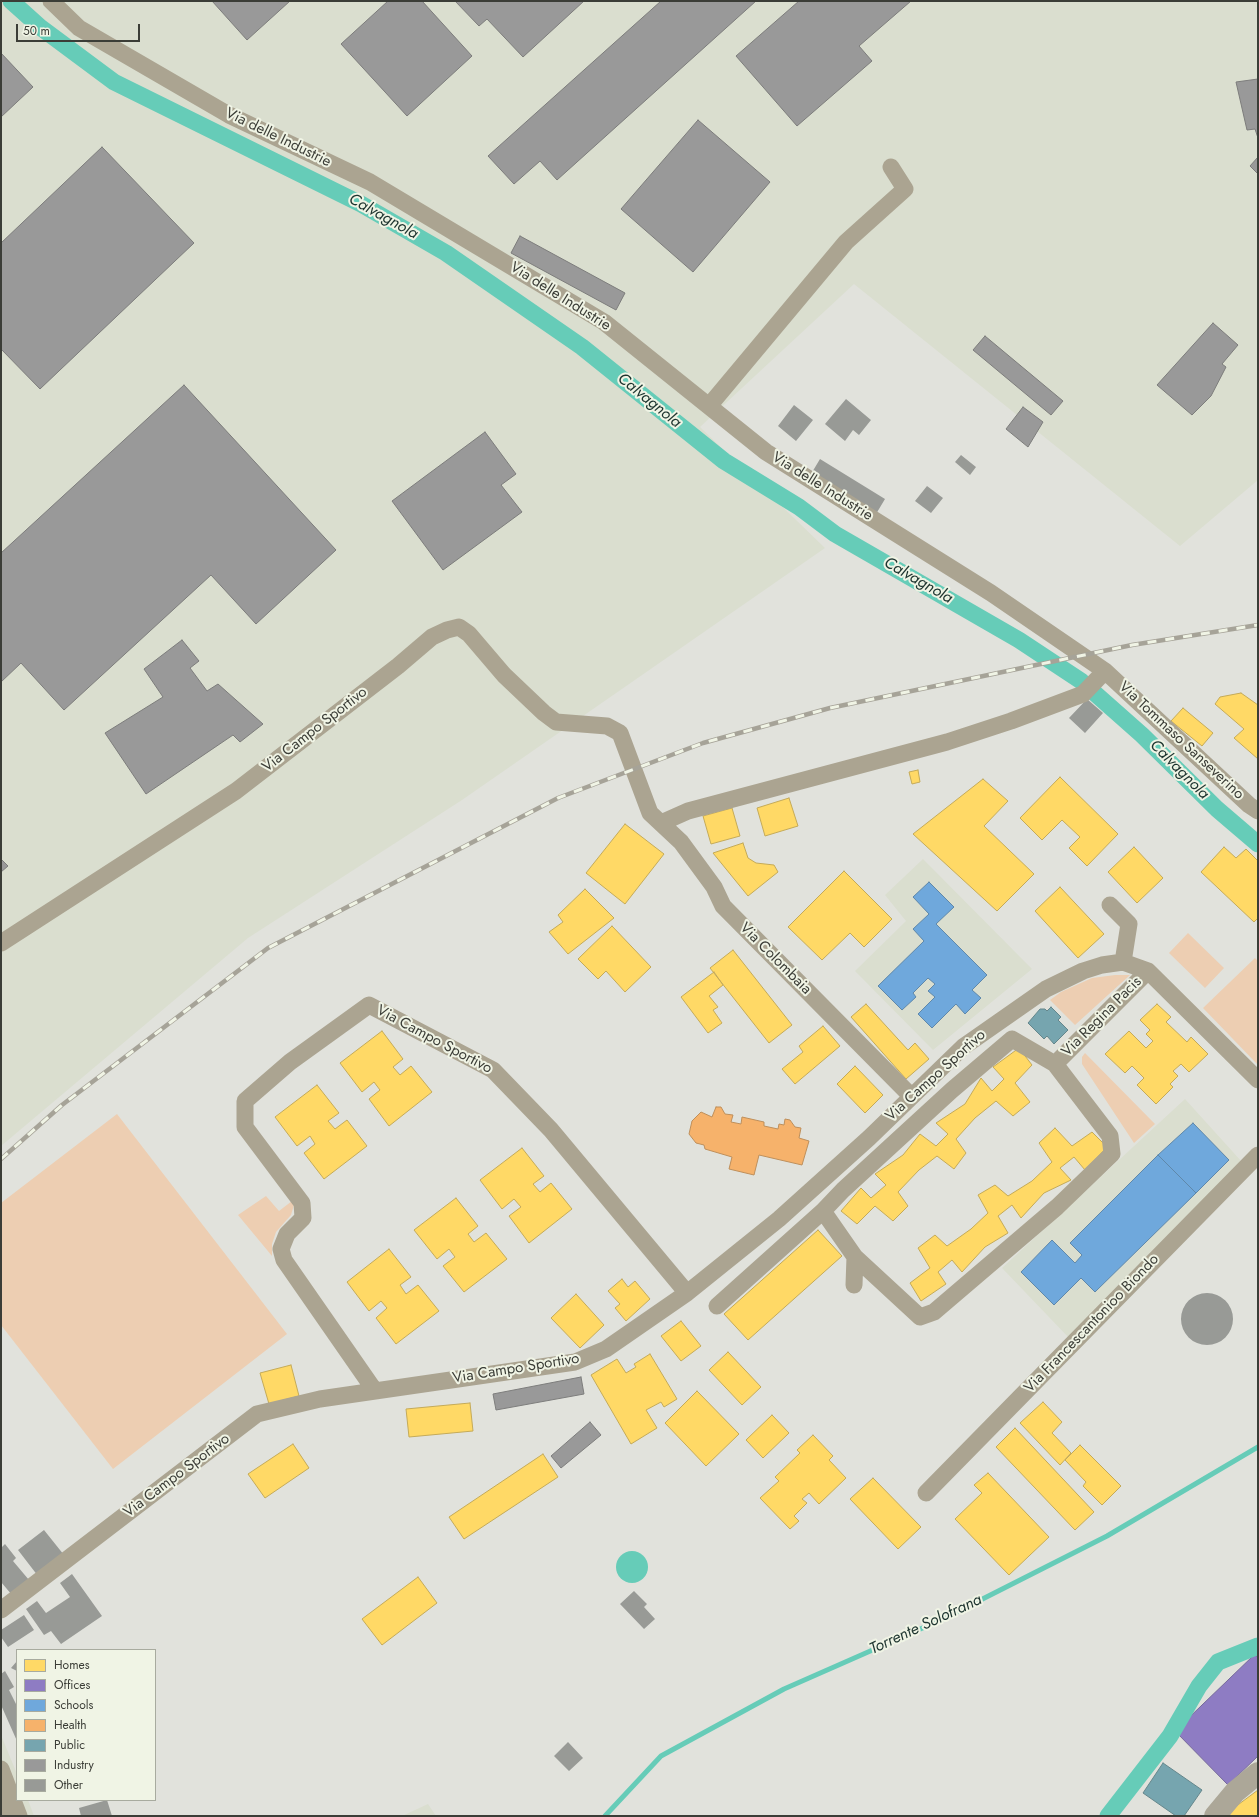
<!DOCTYPE html>
<html>
<head>
<meta charset="utf-8">
<style>
	body { margin:0 }
	#map { position:relative; width:1259px; height:1817px; overflow:hidden; background:#e1e2dc; font-family:Jost,sans-serif }
	canvas { display:block }
	.frame { position:absolute; inset:0; border:2px solid #3b3d37; pointer-events:none }
	.legend { position:absolute; left:16px; top:1649px; width:140px; height:152px; box-sizing:border-box; background:#f0f4e5; border:1px solid #a8ab9f; margin:0; padding:5px 7px; list-style:none; font-size:12px; color:#3b3d37 }
	.legend li { display:flex; align-items:center; gap:8px; height:20px }
	.legend b { width:20px; border:1px solid #a8ab9f }
	.scale { position:absolute; left:16px; top:24px; width:124px; height:18px; box-sizing:border-box; border:2px solid #3b3d37; border-top:0; padding-left:5px; font-size:12px; line-height:14px; white-space:nowrap; color:#3b3d37; -webkit-text-stroke:3px #f0f4e5; paint-order:stroke }
</style>
</head>
<body>
<div id="map">
<canvas width="1259" height="1817"></canvas>
<div class="frame"></div>
<ul class="legend">
<li><b style="height:11px;background:#ffd966"></b>Homes</li>
<li><b style="height:11px;background:#8e7cc3"></b>Offices</li>
<li><b style="height:11px;background:#6fa8dc"></b>Schools</li>
<li><b style="height:11px;background:#f6b26b"></b>Health</li>
<li><b style="height:11px;background:#76a5af"></b>Public</li>
<li><b style="height:11px;background:#999"></b>Industry</li>
<li><b style="height:11px;background:#989a96"></b>Other</li>
</ul>
<div class="scale">50 m</div>
</div>
<script>
const g = document.querySelector('canvas').getContext('2d');
g.lineJoin = 'round';
function fillPath(path, color) { g.fillStyle = color; g.fill(path, 'evenodd'); }
const toPath = rows => new Path2D(rows.map(r => 'M' + r).join(''));
function strokePath(path, color, width, dash) { g.strokeStyle = color; g.lineWidth = width; g.lineCap = dash ? 'butt' : 'round'; g.setLineDash(dash || []); g.stroke(path); }
function write(font, color, halo, rows, align = 'center') {
  g.font = font + ' Jost,sans-serif'; g.lineWidth = 4; g.setLineDash([]); g.textBaseline = 'middle'; g.strokeStyle = halo; g.fillStyle = color; for (const [text, x, y, turn = 0] of rows) {
    g.save(); g.translate(x, y); g.rotate((+turn || 0) * Math.PI / 180); g.textAlign = isNaN(turn) ? turn : align; if (halo) g.strokeText(text, 0, 0); g.fillText(text, 0, 0); g.restore();
  }
}
fillPath(toPath([
	[1,1,1258,1,1258,480,1180,546,854,284,700,427,825,548,462,800,248,938,1,1146],
	[923,859,1032,969,933,1050,855,971,906,921,885,895],
	[1185,1099,1242,1162,1070,1339,1002,1268],
	[1,1735,17,1774,17,1800,28,1800,34,1816,1,1816],
	[428,1804,436,1816,402,1816]
]), '#dadecf');
fillPath(toPath([
	[1188,933,1224,968,1205,988,1169,953],
	[1255,958,1258,961,1258,1065,1203,1008],
	[1115,975,1130,975,1075,1025,1050,1000,1061,992,1092,978],
	[1085,1053,1155,1124,1134,1143,1082,1064,1082,1057],
	[117,1114,287,1334,113,1469,1,1325,1,1203],
	[266,1196,279,1211,292,1201,294,1205,291,1215,276,1232,272,1244,272,1256,238,1215]
]), '#edceb2');
fillPath(toPath([
	'616 1567a16 16 0 1 1 32 0a16 16 0 1 1-32 0Z'
]), '#66ccb8');
const homes = toPath([
	[1241,693,1258,705,1258,759,1234,738,1244,729,1215,704,1220,697,1241,693],
	[1183,708,1213,733,1202,746,1171,721,1183,708],
	[918,770,920,782,912,784,909,772,918,770],
	[1060,777,1118,834,1087,866,1069,848,1080,837,1062,820,1042,840,1020,818,1060,777],
	[983,779,1008,801,984,826,1034,874,997,911,913,834,983,779],
	[789,798,798,826,765,836,757,808,789,798],
	[732,808,740,836,711,844,703,816,732,808],
	[625,824,664,854,625,904,586,873,625,824],
	[743,843,748,858,756,863,774,865,778,872,748,896,713,853,743,843],
	[1134,847,1163,878,1137,903,1108,872,1134,847],
	[1224,847,1236,858,1246,849,1258,861,1258,918,1254,922,1201,872,1224,847],
	[844,871,892,919,864,947,850,933,822,960,788,927,844,871],
	[1060,887,1104,934,1078,958,1035,911,1060,887],
	[585,889,614,918,568,954,549,932,563,922,558,915,585,889],
	[612,926,651,967,625,992,606,971,598,979,578,959,612,926],
	[733,950,792,1025,769,1043,710,968,733,950],
	[714,972,723,985,709,996,718,1007,713,1010,722,1023,708,1033,681,997,714,972],
	[866,1004,908,1050,915,1043,929,1059,906,1079,851,1017,866,1004],
	[1157,1004,1171,1017,1166,1022,1187,1042,1191,1037,1208,1054,1189,1072,1181,1064,1173,1071,1178,1076,1170,1084,1173,1087,1156,1104,1137,1085,1144,1078,1132,1066,1125,1073,1105,1054,1129,1031,1146,1048,1153,1041,1146,1034,1150,1030,1140,1020,1157,1004],
	[823,1026,840,1046,795,1084,782,1069,803,1052,799,1046,823,1026],
	[382,1031,403,1059,393,1067,400,1075,411,1066,432,1092,389,1126,369,1099,380,1090,374,1082,362,1092,340,1063,382,1031],
	[1019,1048,1032,1065,1015,1083,1030,1102,1013,1116,996,1101,975,1118,956,1139,966,1153,954,1169,937,1156,919,1170,898,1192,908,1206,893,1221,875,1206,857,1224,841,1211,861,1188,871,1198,886,1185,875,1174,903,1155,920,1134,936,1146,948,1134,936,1123,965,1104,981,1078,992,1091,1004,1079,993,1067,1019,1048],
	[855,1066,883,1095,865,1113,837,1084,855,1066],
	[317,1085,339,1113,328,1121,335,1129,347,1120,367,1146,324,1179,304,1153,315,1144,310,1136,297,1146,275,1117,317,1085],
	[1055,1128,1072,1146,1092,1132,1107,1147,1085,1170,1074,1157,1060,1168,1071,1180,1044,1193,1021,1218,1012,1205,998,1216,1008,1233,985,1247,962,1272,952,1260,938,1272,946,1284,921,1301,910,1283,930,1268,918,1248,935,1235,947,1246,971,1229,988,1213,978,1195,995,1185,1008,1196,1032,1181,1052,1162,1039,1143,1055,1128],
	[522,1148,544,1176,533,1184,540,1192,551,1183,572,1209,529,1243,509,1216,521,1207,514,1199,502,1209,480,1180,522,1148],
	[456,1198,478,1226,468,1234,474,1242,486,1233,507,1259,464,1292,443,1266,455,1257,449,1249,437,1259,414,1230,456,1198],
	[818,1230,842,1256,748,1340,724,1314,818,1230],
	[389,1249,411,1277,400,1285,406,1294,418,1285,439,1311,396,1344,376,1318,387,1308,381,1301,369,1311,347,1282,389,1249],
	[622,1279,628,1287,635,1281,650,1299,626,1321,615,1308,620,1304,608,1291,622,1279],
	[576,1294,604,1325,580,1348,551,1318,576,1294],
	[681,1321,701,1346,681,1361,661,1336,681,1321],
	[728,1352,761,1387,742,1405,709,1370,728,1352],
	[650,1354,677,1399,664,1407,661,1402,646,1410,657,1428,631,1444,591,1375,617,1359,626,1373,636,1367,634,1364,650,1354],
	[291,1365,299,1396,269,1404,260,1373,291,1365],
	[697,1391,739,1434,706,1466,665,1423,697,1391],
	[1043,1402,1062,1422,1052,1433,1071,1453,1060,1465,1020,1423,1043,1402],
	[470,1403,473,1431,409,1437,406,1409,470,1403],
	[772,1415,789,1433,763,1458,746,1440,772,1415],
	[1015,1428,1094,1512,1075,1530,996,1447,1015,1428],
	[813,1435,833,1456,829,1460,846,1478,819,1504,809,1493,802,1499,807,1503,794,1516,799,1521,790,1529,760,1498,779,1481,775,1477,800,1453,797,1450,813,1435],
	[293,1444,309,1468,265,1498,248,1474,293,1444],
	[1080,1445,1121,1486,1102,1505,1083,1486,1086,1482,1065,1460,1080,1445],
	[543,1454,558,1477,464,1539,449,1517,543,1454],
	[988,1473,1049,1537,1009,1575,955,1519,982,1493,974,1485,988,1473],
	[873,1478,921,1527,898,1549,850,1499,873,1478],
	[418,1577,437,1603,382,1645,362,1619,418,1577],
	[1258,1790,1258,1816,1226,1816,1231,1810,1258,1790]
]);
fillPath(homes, '#ffd966');
strokePath(homes, '#c4aa58', 1);
const offices = toPath([
	[1255,1654,1258,1658,1258,1756,1228,1785,1175,1731,1255,1654]
]);
fillPath(offices, '#8e7cc3');
strokePath(offices, '#756999', 1);
const schools = toPath([
	[929,882,954,907,936,924,987,975,972,990,981,998,965,1014,956,1004,932,1028,918,1014,935,997,928,991,935,984,928,978,913,993,916,997,902,1010,878,986,924,941,913,929,929,914,913,897,929,882],
	[1193,1123,1229,1160,1196,1193,1158,1155,1193,1123],
	[1158,1155,1196,1193,1095,1292,1081,1278,1054,1305,1021,1272,1052,1240,1075,1263,1082,1255,1070,1243,1158,1155]
]);
fillPath(schools, '#6fa8dc');
strokePath(schools, '#5f88aa', 1);
const health = toPath([
	[716,1107,721,1107,725,1114,733,1115,731,1122,741,1124,742,1117,764,1122,764,1126,778,1129,779,1124,784,1125,785,1119,790,1120,795,1127,801,1128,799,1138,809,1141,802,1165,759,1155,754,1175,729,1169,732,1157,705,1149,704,1145,696,1143,689,1134,692,1121,701,1112,712,1117,716,1107]
]);
fillPath(health, '#f6b26b');
strokePath(health, '#be8f5b', 1);
const public = toPath([
	[1051,1007,1061,1017,1058,1020,1068,1030,1054,1044,1047,1036,1044,1039,1028,1023,1040,1009,1045,1009,1047,1011,1051,1007],
	[1163,1763,1202,1790,1184,1816,1176,1816,1143,1793,1163,1763]
]);
fillPath(public, '#76a5af');
strokePath(public, '#64868b', 1);
const industry = toPath([
	[212,1,290,1,247,40,212,1],
	[388,1,422,1,472,56,407,116,341,44,388,1],
	[455,1,584,1,523,57,487,19,479,26,455,1],
	[661,1,756,1,557,180,540,161,514,184,488,156,661,1],
	[799,1,911,1,859,46,872,61,797,126,736,56,799,1],
	[1,53,33,87,1,117,1,53],
	[1258,79,1258,138,1255,129,1247,130,1236,82,1258,79],
	[698,120,770,182,693,272,621,209,698,120],
	[102,147,194,243,40,389,1,349,1,243,102,147],
	[1258,157,1258,174,1250,166,1258,157],
	[520,236,625,293,616,310,511,253,520,236],
	[1213,323,1238,345,1222,364,1226,367,1211,396,1192,415,1157,385,1213,323],
	[985,336,1063,401,1051,415,973,350,985,336],
	[184,385,336,550,256,624,211,575,64,710,21,663,1,682,1,553,184,385],
	[1023,407,1043,422,1028,447,1006,429,1023,407],
	[485,432,516,474,501,485,522,512,443,570,392,501,485,432],
	[182,640,199,661,190,668,207,691,218,684,263,724,240,742,233,735,146,794,105,733,163,697,144,669,182,640],
	[1,859,8,866,1,872,1,859],
	[581,1377,584,1394,496,1410,493,1394,581,1377],
	[590,1422,601,1435,561,1468,551,1456,590,1422]
]);
fillPath(industry, '#999');
strokePath(industry, '#7d7d7c', 1);
strokePath(toPath([
	[605,1816,661,1756,784,1689,943,1619,1107,1536,1258,1447]
]), '#66ccb8', 5);
strokePath(toPath([
	[11,1,40,27,114,82,361,204,446,253,582,347,724,461,799,507,835,534,1019,640,1081,681,1142,735,1217,809,1258,844],
	[1108,1816,1170,1736,1199,1686,1218,1662,1258,1646]
]), '#66ccb8', 17);
fillPath(toPath([
	[846,399,871,420,859,435,853,430,845,441,825,424],
	[794,405,813,420,796,441,778,426],
	[961,455,976,467,970,475,955,462],
	[820,459,885,499,876,514,811,474],
	[927,486,943,498,931,513,915,501],
	[1087,699,1103,713,1085,733,1069,718],
	'1181 1319a26 26 0 1 1 52 0a26 26 0 1 1-52 0Z',
	[44,1530,64,1555,38,1576,18,1550],
	[5,1544,16,1558,13,1561,29,1580,12,1595,1,1582,1,1548],
	[72,1574,102,1616,61,1644,51,1631,44,1635,26,1609,37,1601,46,1613,70,1597,60,1583],
	[634,1591,647,1604,644,1607,655,1619,644,1629,620,1604],
	[24,1615,34,1630,8,1647,1,1637,1,1630],
	[17,1661,17,1671,11,1668],
	[5,1671,14,1687,9,1690,17,1706,17,1741,1,1705,1,1674],
	[568,1742,583,1758,569,1771,554,1756],
	[107,1800,112,1816,81,1816,79,1808]
]), '#989a96');
strokePath(toPath([
	[51,1,79,28,229,115,370,182,604,322,766,452,991,593,1105,671,1249,805,1258,811],
	[709,406,846,242,905,189,891,167],
	[661,823,688,811,947,742,1011,721,1083,694,1105,671],
	[1110,905,1129,924,1123,962],
	[1,943,236,791,398,666,432,637,447,630,459,627,469,634,504,675,544,713,556,722,607,726,620,733,650,813,681,842,714,887,723,906,911,1096],
	[1012,1039,1055,1064,1110,1136,1112,1154,1057,1207,934,1312,920,1317,855,1257,823,1211,843,1190,952,1090,1012,1039],
	[1055,1064,1148,971],
	[854,1285,855,1257],
	[717,1306,823,1211],
	[375,1391,284,1260,281,1249,287,1234,303,1218,302,1203,245,1127,245,1101,290,1062,369,1005,493,1070,551,1130,687,1293],
	[926,1493,1258,1155],
	[1,1610,257,1414,320,1399,575,1362,606,1349,687,1293,779,1219,869,1138,963,1047,1046,989,1083,971,1102,965,1123,962,1148,971,1258,1080],
	[1,1769,19,1816],
	[4,1816,6,1789]
]), '#aba491', 17);
strokePath(toPath([
	[1215,1816,1235,1792,1258,1773]
]), '#aca798', 22);
const rail = toPath([
	[1,1159,62,1105,268,948,558,798,703,743,830,708,1132,645,1258,625]
]);
strokePath(rail, '#a6a398', 4.5);
strokePath(rail, '#f0f4e5', 3, [9]);
write('15px', '#3b3d37', '#f0f4e5', [
	["Via delle Industrie",278,138,26],
	["Via delle Industrie",560,297,32],
	["Via delle Industrie",822,487,32],
	["Via Campo Sportivo",315,730,-38],
	["Via Tommaso Sanseverino",1181,741,43],
	["Via Colombaia",775,959,45],
	["Via Regina Pacis",1102,1017,-45],
	["Via Campo Sportivo",434,1040,28],
	["Via Campo Sportivo",936,1076,-42],
	["Via Francescantonioo Biondo",1092,1324,-46],
	["Via Campo Sportivo",516,1369,-9],
	["Via Campo Sportivo",177,1476,-37]
]);
write('italic 16px', '#1c332e', '#f0f4e5', [
	["Calvagnola",383,217,29],
	["Calvagnola",649,401,39],
	["Calvagnola",918,581,30],
	["Calvagnola",1179,770,45],
	["Torrente Solofrana",926,1625,-25]
]);
</script>
</body>
</html>
